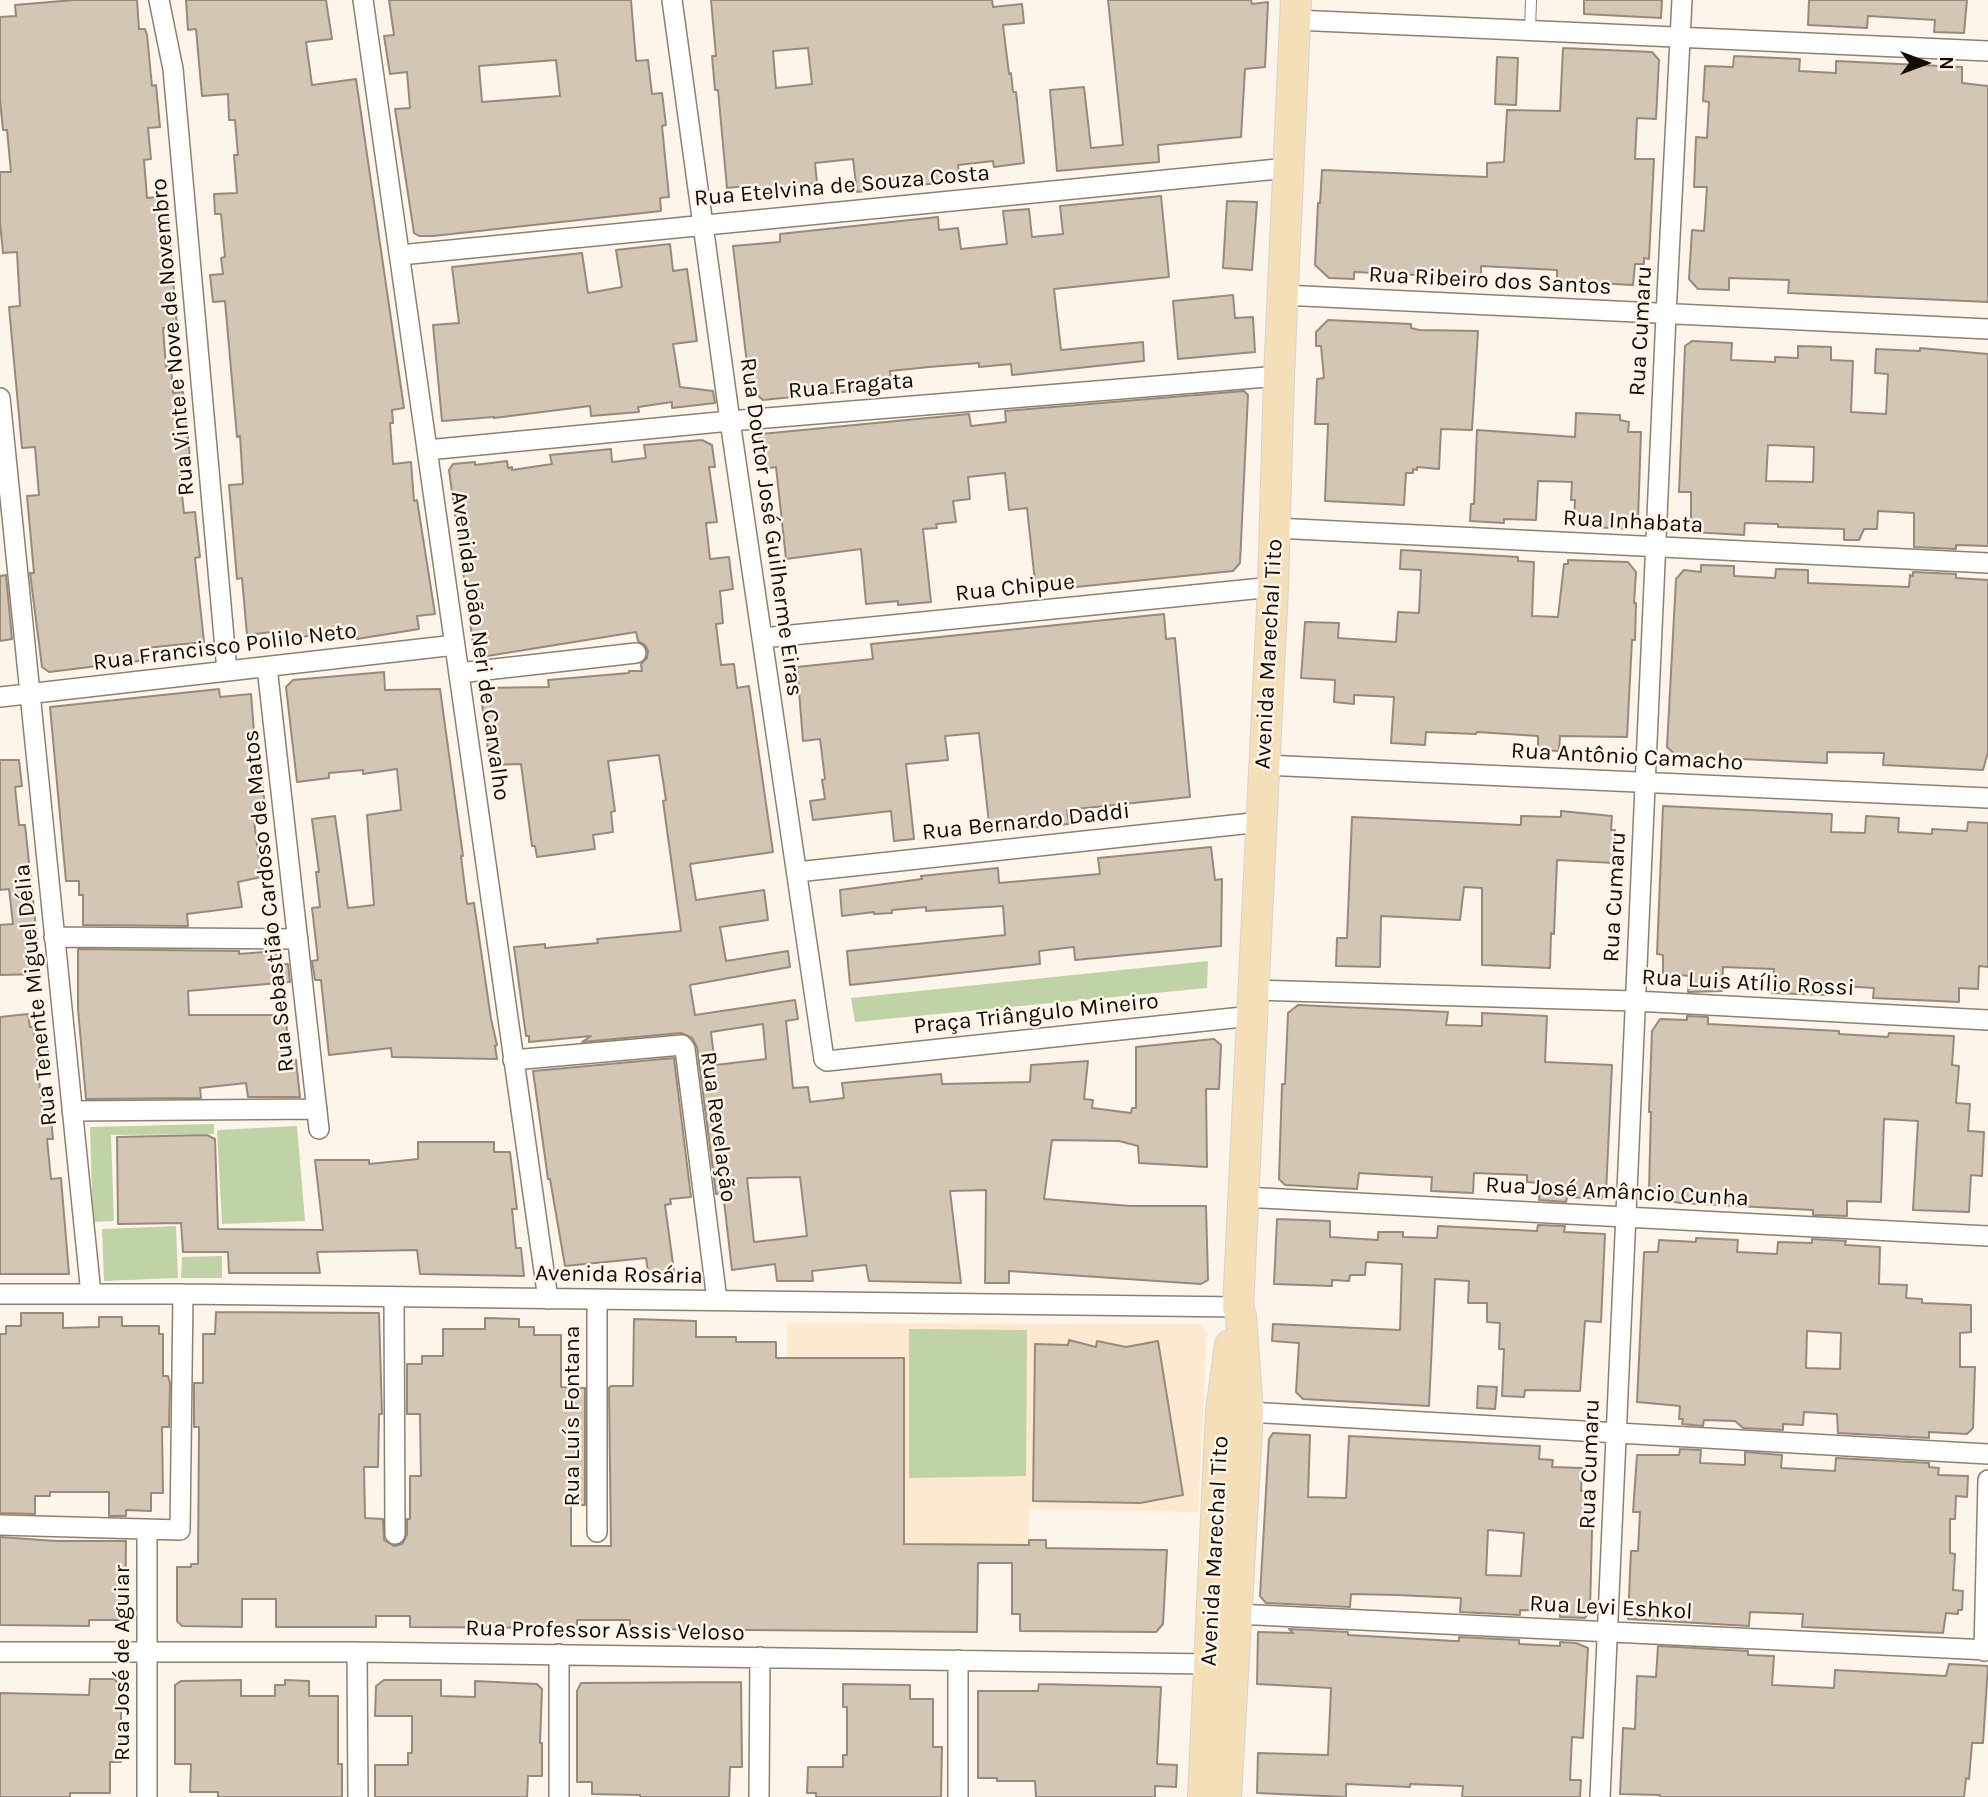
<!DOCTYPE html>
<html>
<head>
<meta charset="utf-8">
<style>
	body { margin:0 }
	#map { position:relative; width:1988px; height:1797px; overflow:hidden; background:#fdf5ea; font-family:Karla,sans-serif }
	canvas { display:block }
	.north { position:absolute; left:1890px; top:28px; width:70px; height:70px; -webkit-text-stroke:5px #fdf5ea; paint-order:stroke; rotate:90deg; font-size:19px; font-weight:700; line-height:28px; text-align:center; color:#120d07 }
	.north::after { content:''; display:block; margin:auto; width:24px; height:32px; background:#120d07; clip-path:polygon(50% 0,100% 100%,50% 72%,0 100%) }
</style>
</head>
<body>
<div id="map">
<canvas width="1988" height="1797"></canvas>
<div class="north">N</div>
</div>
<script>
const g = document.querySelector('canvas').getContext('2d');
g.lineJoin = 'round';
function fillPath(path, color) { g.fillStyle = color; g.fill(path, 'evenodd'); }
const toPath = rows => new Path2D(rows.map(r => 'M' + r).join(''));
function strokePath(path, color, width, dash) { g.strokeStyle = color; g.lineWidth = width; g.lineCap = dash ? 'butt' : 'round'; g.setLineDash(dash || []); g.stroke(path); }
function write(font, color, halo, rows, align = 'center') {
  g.font = font + ' Karla,sans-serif'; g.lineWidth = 5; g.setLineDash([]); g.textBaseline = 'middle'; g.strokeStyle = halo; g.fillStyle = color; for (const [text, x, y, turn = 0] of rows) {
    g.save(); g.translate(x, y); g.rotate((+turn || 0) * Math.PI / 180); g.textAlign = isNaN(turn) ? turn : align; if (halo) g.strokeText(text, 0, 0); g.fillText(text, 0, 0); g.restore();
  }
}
fillPath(toPath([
	[787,1323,1201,1324,1207,1334,1198,1512,1029,1509,1029,1545,785,1542]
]), '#fce9d0');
fillPath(toPath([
	[1208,961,1207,988,855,1022,851,998],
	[214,1124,214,1134,111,1135,114,1221,93,1222,90,1127],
	[297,1126,305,1221,222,1224,217,1130],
	[176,1226,178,1278,104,1281,102,1229],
	[222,1256,222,1278,181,1278,182,1257],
	[909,1329,1027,1330,1026,1476,909,1478]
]), '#c0d3a6');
const building = toPath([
	[74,0,137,0,139,29,145,29,147,35,152,86,156,85,160,127,148,128,151,159,144,160,147,198,166,196,177,326,163,328,166,367,171,366,173,393,183,392,190,457,180,457,180,477,184,513,195,512,200,557,195,558,204,642,146,648,147,660,49,672,42,667,30,573,34,573,27,496,39,495,35,447,22,448,9,307,20,306,17,252,3,253,0,222,0,172,11,172,7,130,3,130,0,100,0,17,16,16,15,5,74,0],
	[186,0,326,0,332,39,306,42,312,85,356,79,404,408,392,410,393,423,390,423,393,464,411,462,414,501,417,500,435,614,417,616,419,629,357,639,355,629,281,640,280,631,247,635,242,578,237,579,229,485,243,484,240,436,237,437,225,301,213,302,210,275,223,274,221,258,225,257,221,214,215,214,214,194,237,193,234,155,238,155,235,120,229,120,228,94,202,96,196,29,188,30,186,0],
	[389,0,631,0,636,61,648,60,652,94,662,93,666,125,662,126,669,197,660,198,661,211,433,236,419,236,414,233,395,109,410,108,407,72,390,74,384,36,394,35,389,0],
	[556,60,560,96,482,102,479,66,556,60],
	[711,0,992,0,993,7,1022,4,1024,23,1003,25,1009,74,1011,73,1013,92,1016,92,1024,163,994,167,993,161,958,165,960,181,909,186,908,180,874,180,875,190,857,192,853,159,815,163,817,183,789,186,789,189,748,189,747,186,727,188,718,90,715,90,712,56,716,56,711,0],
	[808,48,812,84,776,88,773,51,808,48],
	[1108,0,1251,0,1252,4,1268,2,1265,67,1245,69,1241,137,1158,145,1159,162,1057,171,1050,90,1084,87,1091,148,1123,145,1108,0],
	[1584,0,1662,0,1661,18,1584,14,1584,0],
	[1809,0,1967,0,1964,33,1934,32,1935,20,1868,16,1867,28,1808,25,1809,0],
	[1563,48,1652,52,1659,60,1656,119,1637,118,1635,159,1654,159,1649,259,1644,258,1644,264,1635,264,1633,285,1557,281,1557,270,1481,266,1481,278,1354,272,1354,279,1329,278,1315,265,1318,203,1320,203,1322,170,1487,177,1487,163,1504,162,1507,110,1560,111,1563,48],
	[1734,56,1800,59,1799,71,1836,73,1836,61,1962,67,1962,83,1988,86,1988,302,1788,293,1789,280,1729,278,1729,290,1698,289,1689,279,1692,230,1704,231,1707,187,1694,187,1696,137,1707,138,1709,102,1703,101,1705,66,1733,67,1734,56],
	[1497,57,1518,58,1516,105,1495,104,1497,57],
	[1161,196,1169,277,1054,289,1061,350,1143,342,1144,361,1012,375,1011,364,979,367,979,363,929,367,890,371,892,387,763,400,750,389,733,246,780,242,780,234,938,217,939,230,958,228,961,249,1007,244,1003,211,1029,209,1032,237,1063,234,1060,206,1161,196],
	[1227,201,1257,202,1252,270,1223,268,1227,201],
	[670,244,673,271,687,269,697,341,673,344,680,387,713,391,715,403,672,408,672,402,638,407,639,412,591,416,590,406,494,418,494,417,442,421,433,325,459,323,452,267,582,253,588,293,622,287,616,250,670,244],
	[1233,295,1235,318,1253,317,1255,352,1178,359,1173,301,1233,295],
	[1328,320,1411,324,1411,328,1419,330,1478,331,1472,430,1441,429,1439,469,1417,467,1417,470,1413,469,1413,473,1406,473,1404,505,1325,501,1328,424,1315,424,1317,379,1324,378,1321,346,1316,346,1316,332,1328,320],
	[1692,341,1732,343,1731,360,1775,362,1775,357,1798,358,1798,346,1831,347,1831,360,1853,361,1851,412,1886,414,1888,374,1875,373,1876,349,1920,351,1920,348,1988,354,1988,546,1956,545,1956,549,1914,547,1914,513,1878,511,1877,529,1864,529,1859,540,1844,540,1844,529,1778,527,1778,524,1745,523,1744,535,1691,532,1691,492,1679,492,1685,346,1692,341],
	[1768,445,1814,447,1813,482,1766,481,1768,445],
	[1244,391,1248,395,1240,563,1233,571,1036,591,1027,508,1009,510,1005,473,968,477,970,499,953,501,956,522,936,524,937,528,923,529,931,602,898,605,898,601,866,604,861,549,786,559,776,467,762,469,758,442,761,434,969,414,971,426,1006,422,1005,411,1244,391],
	[1576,413,1620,415,1620,420,1629,422,1628,432,1641,432,1638,520,1628,529,1574,526,1575,500,1571,500,1572,482,1538,481,1536,520,1504,519,1504,523,1470,521,1471,504,1474,504,1477,430,1575,437,1576,413],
	[702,440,712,445,715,467,709,467,717,522,706,523,710,559,729,557,733,589,720,591,723,623,716,624,721,665,734,664,737,688,749,686,773,852,690,864,696,900,764,890,768,920,720,927,726,961,788,951,790,967,690,985,695,1015,795,1000,798,1019,786,1021,793,1088,808,1087,810,1102,844,1098,842,1083,941,1074,942,1084,1030,1082,1031,1065,1088,1061,1084,1099,1093,1100,1092,1108,1131,1113,1132,1108,1136,1108,1136,1047,1214,1039,1221,1045,1219,1089,1206,1089,1207,1167,1139,1163,1138,1146,1119,1141,1052,1140,1044,1199,1130,1206,1206,1206,1208,1280,1201,1284,1009,1271,1009,1283,985,1283,986,1190,950,1191,961,1283,869,1281,866,1265,812,1271,813,1281,777,1281,775,1264,732,1270,723,1193,716,1194,697,1047,692,1038,681,1033,582,1042,591,1036,529,1042,529,1036,526,1036,514,947,545,944,545,948,598,943,597,939,681,931,663,801,666,800,659,755,608,761,615,811,611,812,613,832,593,835,595,849,537,857,535,846,532,846,521,764,490,765,480,688,549,687,548,680,629,673,629,671,642,671,641,664,647,658,648,651,645,645,638,641,636,632,475,658,449,470,453,464,475,462,475,465,507,461,508,468,512,467,512,470,552,464,550,455,611,449,612,462,646,458,644,445,702,440],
	[763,1024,766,1059,715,1065,711,1032,763,1024],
	[800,1177,807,1236,754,1242,747,1178,800,1177],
	[1401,550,1518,557,1518,561,1534,562,1532,616,1558,617,1564,564,1568,564,1568,560,1628,562,1636,572,1634,603,1636,603,1635,640,1632,640,1627,737,1560,736,1559,751,1538,750,1538,736,1477,732,1476,734,1426,732,1425,745,1391,743,1394,697,1354,695,1354,704,1334,702,1335,680,1301,678,1305,622,1339,623,1338,638,1396,642,1398,612,1419,613,1421,570,1400,569,1401,550],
	[1701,565,1734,566,1734,576,1775,578,1776,569,1808,570,1808,583,1909,587,1910,575,1913,576,1913,572,1956,574,1956,578,1988,580,1988,752,1983,770,1883,765,1884,753,1827,752,1827,763,1677,756,1667,747,1676,579,1684,570,1701,572,1701,565],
	[6,575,12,639,0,641,0,576,6,575],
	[1164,614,1166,639,1175,638,1190,797,1067,810,1069,824,990,832,979,733,945,736,948,760,906,764,914,839,894,841,891,811,813,820,810,801,825,799,822,780,825,779,820,739,803,741,797,667,873,659,871,644,1164,614],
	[384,672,385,690,440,689,463,856,461,856,467,904,474,903,491,1019,497,1045,495,1046,497,1059,392,1057,391,1048,329,1055,321,980,315,980,312,961,318,960,312,908,320,907,316,872,319,872,312,819,335,816,348,908,374,905,367,815,401,810,397,769,363,774,363,770,329,773,329,778,297,782,286,687,293,680,384,672],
	[219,689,220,697,251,694,255,744,259,744,266,819,254,820,261,877,238,882,242,907,187,914,188,926,83,925,83,895,79,895,79,881,66,881,50,707,219,689],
	[0,760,19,760,22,786,15,787,19,825,25,825,41,974,0,975,0,925,13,924,9,889,0,890,0,760],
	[1663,806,1832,814,1831,832,1865,833,1866,816,1899,818,1898,832,1932,834,1932,829,1967,831,1968,822,1988,823,1988,967,1979,966,1978,989,1959,988,1959,1002,1873,998,1874,988,1827,985,1827,995,1772,993,1774,969,1723,967,1722,991,1688,992,1689,976,1663,973,1663,955,1657,954,1663,806],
	[1561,811,1612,816,1611,830,1615,830,1614,863,1557,860,1554,934,1551,933,1550,968,1482,965,1482,888,1464,887,1460,920,1381,916,1380,967,1336,966,1337,938,1347,938,1352,817,1521,825,1521,816,1561,817,1561,811],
	[1211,847,1215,880,1222,879,1221,946,1075,960,1074,947,1039,951,1040,964,850,985,847,951,1005,935,1003,906,926,911,926,907,892,910,892,913,874,914,874,912,842,916,840,890,922,879,921,876,998,868,999,883,1100,874,1098,858,1211,847],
	[78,949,239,951,239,954,276,951,278,965,288,964,290,982,188,991,189,1015,285,1015,291,1061,296,1060,300,1097,248,1097,246,1083,200,1088,201,1098,86,1099,78,1009,78,949],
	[1298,1005,1448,1012,1446,1025,1482,1026,1482,1013,1547,1016,1545,1062,1612,1065,1606,1193,1601,1199,1567,1197,1566,1202,1539,1200,1540,1183,1527,1182,1527,1175,1474,1173,1473,1193,1431,1191,1432,1177,1391,1175,1359,1173,1357,1189,1285,1185,1279,1179,1282,1084,1285,1084,1288,1013,1298,1005],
	[28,1014,30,1027,33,1027,35,1040,47,1039,49,1058,37,1059,42,1107,50,1106,53,1139,47,1139,51,1179,61,1178,69,1274,0,1274,0,1017,28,1014],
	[1687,1016,1708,1017,1708,1024,1839,1031,1839,1034,1888,1037,1889,1033,1954,1036,1952,1065,1959,1066,1956,1103,1970,1104,1968,1131,1984,1132,1982,1176,1971,1175,1969,1212,1913,1210,1918,1121,1884,1119,1881,1202,1847,1201,1847,1216,1813,1215,1813,1210,1680,1203,1659,1199,1660,1190,1649,1189,1651,1112,1649,1112,1652,1031,1660,1019,1687,1020,1687,1016],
	[674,1058,691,1197,670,1199,671,1204,665,1205,675,1279,649,1279,646,1258,565,1266,550,1179,548,1179,533,1071,674,1058],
	[207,1135,215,1139,218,1229,323,1230,315,1160,369,1160,369,1164,418,1159,418,1142,494,1142,494,1152,510,1152,517,1209,512,1209,516,1248,521,1248,524,1276,420,1274,417,1250,317,1252,320,1273,229,1273,228,1252,183,1252,181,1223,118,1224,117,1137,207,1135],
	[1277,1219,1330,1221,1330,1237,1378,1240,1378,1232,1403,1232,1403,1237,1437,1238,1438,1226,1537,1231,1538,1225,1565,1226,1564,1232,1605,1234,1601,1322,1585,1321,1580,1391,1525,1390,1524,1397,1502,1396,1504,1349,1499,1349,1500,1323,1487,1322,1487,1303,1468,1303,1469,1281,1435,1279,1429,1406,1303,1399,1296,1392,1299,1343,1272,1341,1273,1324,1400,1330,1402,1264,1366,1262,1365,1275,1350,1275,1349,1281,1332,1280,1332,1286,1274,1284,1277,1219],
	[1696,1238,1738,1240,1737,1252,1777,1254,1778,1242,1812,1243,1812,1239,1846,1241,1845,1245,1880,1247,1879,1284,1907,1285,1906,1298,1922,1299,1922,1303,1971,1305,1971,1332,1960,1333,1960,1367,1975,1367,1973,1428,1967,1434,1929,1432,1929,1438,1838,1433,1837,1414,1804,1412,1803,1425,1783,1424,1783,1430,1743,1428,1735,1421,1704,1420,1703,1426,1682,1424,1683,1419,1679,1419,1680,1406,1637,1402,1644,1252,1658,1252,1659,1240,1696,1242,1696,1238],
	[1807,1331,1841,1333,1840,1369,1806,1368,1807,1331],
	[216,1312,379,1313,382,1414,379,1414,378,1467,364,1467,365,1518,383,1519,384,1540,394,1546,402,1544,407,1535,407,1519,410,1519,410,1476,421,1476,420,1414,407,1414,407,1364,422,1364,422,1356,443,1356,443,1329,485,1329,485,1318,519,1319,519,1327,534,1327,534,1335,561,1335,561,1387,585,1388,585,1505,571,1505,571,1546,611,1546,609,1388,611,1386,633,1386,634,1319,696,1321,696,1337,736,1337,736,1342,776,1342,776,1358,904,1358,904,1544,1029,1545,1029,1540,1046,1540,1046,1548,1167,1550,1163,1624,1156,1632,1020,1631,1020,1614,1012,1614,1012,1563,978,1563,977,1632,630,1629,630,1620,577,1620,577,1628,410,1627,410,1616,376,1616,376,1627,276,1627,276,1599,242,1599,242,1627,182,1626,177,1621,177,1567,191,1567,191,1564,198,1564,199,1427,194,1427,194,1383,203,1383,203,1334,215,1334,216,1312],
	[21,1313,63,1313,63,1328,99,1327,99,1317,122,1317,122,1326,159,1326,159,1334,163,1334,163,1376,168,1376,170,1383,169,1427,162,1427,163,1493,151,1493,151,1511,126,1510,126,1516,109,1516,109,1492,50,1492,50,1496,35,1496,35,1514,0,1513,0,1334,6,1334,6,1326,21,1326,21,1313],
	[1069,1340,1096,1347,1097,1341,1126,1347,1158,1341,1183,1495,1140,1503,1033,1501,1035,1344,1068,1345,1069,1340],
	[1478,1386,1497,1387,1495,1409,1477,1408,1478,1386],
	[1273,1433,1310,1435,1308,1497,1346,1498,1349,1436,1540,1446,1539,1459,1553,1460,1552,1467,1582,1468,1581,1491,1593,1491,1590,1611,1585,1618,1560,1617,1560,1611,1520,1610,1520,1615,1460,1612,1461,1598,1397,1595,1351,1594,1350,1607,1266,1603,1260,1596,1269,1439,1273,1433],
	[1488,1530,1524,1533,1521,1576,1486,1575,1488,1530],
	[1680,1449,1701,1450,1700,1463,1745,1465,1745,1452,1782,1455,1781,1468,1835,1471,1836,1458,1929,1463,1929,1467,1939,1468,1938,1475,1968,1476,1967,1497,1956,1496,1955,1519,1950,1519,1950,1553,1955,1554,1953,1590,1963,1591,1962,1610,1958,1610,1958,1614,1946,1613,1943,1633,1802,1627,1803,1614,1750,1612,1749,1626,1628,1619,1631,1551,1638,1551,1640,1512,1633,1512,1637,1455,1679,1455,1680,1449],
	[0,1537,56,1541,126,1541,125,1620,89,1620,89,1626,0,1625,0,1537],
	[1289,1629,1348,1632,1348,1635,1454,1641,1459,1641,1459,1637,1519,1640,1519,1644,1560,1646,1560,1642,1576,1643,1588,1648,1583,1738,1572,1737,1570,1780,1581,1780,1580,1797,1462,1797,1463,1786,1410,1784,1410,1787,1346,1784,1346,1797,1257,1793,1258,1753,1328,1755,1331,1688,1257,1684,1258,1632,1293,1633,1289,1629],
	[1658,1646,1748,1651,1748,1655,1774,1656,1772,1685,1834,1688,1835,1670,1946,1676,1949,1664,1988,1666,1983,1743,1972,1743,1969,1779,1966,1778,1964,1797,1660,1797,1660,1795,1620,1794,1623,1728,1635,1729,1637,1676,1656,1677,1658,1646],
	[90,1679,114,1679,121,1686,121,1762,110,1762,110,1793,70,1793,70,1797,0,1797,0,1693,89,1695,90,1679],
	[241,1680,241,1696,275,1696,275,1685,285,1685,285,1680,309,1681,309,1696,338,1696,338,1764,342,1764,342,1797,218,1797,218,1792,190,1792,191,1764,175,1764,175,1685,181,1681,241,1680],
	[384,1680,441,1680,441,1696,475,1697,475,1681,537,1684,542,1689,540,1743,542,1743,542,1776,528,1776,527,1797,375,1797,375,1765,408,1765,408,1753,412,1753,412,1716,375,1716,376,1686,384,1680],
	[741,1682,742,1767,730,1767,729,1797,640,1797,640,1795,592,1794,592,1782,577,1782,577,1691,581,1683,741,1682],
	[843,1684,910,1685,910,1699,933,1699,933,1747,942,1747,941,1797,816,1797,816,1793,807,1793,808,1767,843,1767,843,1755,847,1755,847,1707,843,1707,843,1684],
	[1039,1684,1161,1687,1157,1764,1177,1765,1176,1787,1155,1786,1155,1797,1036,1797,1035,1781,997,1781,997,1778,978,1778,978,1691,1038,1691,1039,1684]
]);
fillPath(building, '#d4c6b4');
strokePath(building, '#978a7a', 2);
const service = toPath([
	[1530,31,1531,0]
]);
const minor = toPath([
	[159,0,173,69,227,671],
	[363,0,548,1299],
	[672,0,730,421,824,1059,827,1061,1252,1016],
	[1295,20,1988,51],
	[400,255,1288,168],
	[1283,295,1988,329],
	[0,398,91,1294],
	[427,450,730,421,1279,376],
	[1275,528,1988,563],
	[762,638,1273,587],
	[267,667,319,1129],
	[459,673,636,653],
	[0,697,455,645],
	[1264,765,1988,798],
	[797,872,1261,822],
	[54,937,298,939],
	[1253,990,1635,1001,1988,1020],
	[513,1060,682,1045,685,1049,717,1300],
	[72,1111,317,1109],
	[1243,1197,1988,1236],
	[0,1294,183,1294,1238,1307],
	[394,1297,395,1534],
	[597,1299,597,1532],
	[1248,1412,1988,1454],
	[0,1525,180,1530,183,1294],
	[1236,1614,1988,1650],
	[1984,1651,1988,1480],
	[0,1652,357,1652,1209,1664],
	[357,1652,358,1797],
	[958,1660,958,1797],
	[147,1797,147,1529],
	[559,1797,559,1654],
	[759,1797,760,1657],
	[1600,1797,1666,315,1682,0]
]);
const primary = toPath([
	[1203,1797,1221,1411,1230,1345],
	[1226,1797,1248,1412,1241,1316,1238,1307,1273,587,1279,376,1296,0]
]);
strokePath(service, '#8d8070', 12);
strokePath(minor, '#8d8070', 22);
strokePath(primary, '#d4d3d2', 32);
strokePath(service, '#fff', 10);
strokePath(minor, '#fff', 19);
strokePath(primary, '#f4dfb8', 30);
write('23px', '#120d07', '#fdf5ea', [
	["Rua Etelvina de Souza Costa",842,186,-5],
	["Rua Ribeiro dos Santos",1490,281,3],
	["Rua Cumaru",1641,331,-87],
	["Rua Vinte e Nove de Novembro",173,337,-95],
	["Rua Fragata",851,386,-5],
	["Rua Inhabata",1633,522,3],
	["Rua Doutor José Guilherme Eiras",771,527,82],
	["Rua Chipue",1015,588,-6],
	["Avenida João Neri de Carvalho",480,646,82],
	["Rua Francisco Polilo Neto",225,647,-7],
	["Avenida Marechal Tito",1269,654,-87],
	["Rua Antônio Camacho",1627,757,3],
	["Rua Bernardo Daddi",1026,822,-6],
	["Rua Cumaru",1615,897,-87],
	["Rua Sebastião Cardoso de Matos",269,901,-96],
	["Rua Luis Atílio Rossi",1748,983,3],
	["Rua Tenente Miguel Délia",36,995,-96],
	["Praça Triângulo Mineiro",1036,1014,-6],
	["Rua Revelação",718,1127,82],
	["Rua José Amâncio Cunha",1617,1192,3],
	["Avenida Rosária",619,1275,1],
	["Rua Luís Fontana",572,1416,-90],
	["Rua Cumaru",1590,1464,-88],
	["Avenida Marechal Tito",1215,1551,-87],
	["Rua Levi Eshkol",1611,1608,3],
	["Rua Professor Assis Veloso",605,1631,1],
	["Rua José de Aguiar",122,1663,-90]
]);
</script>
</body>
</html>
